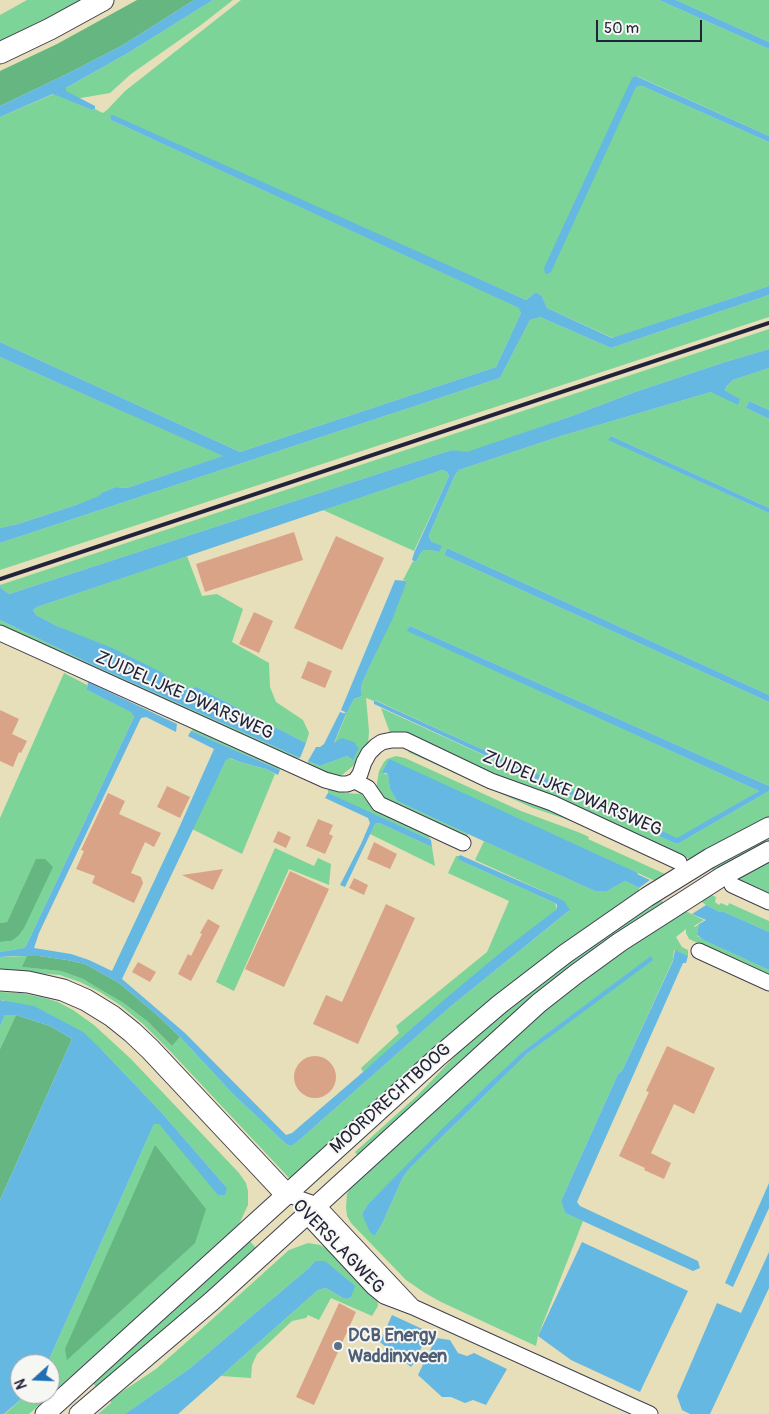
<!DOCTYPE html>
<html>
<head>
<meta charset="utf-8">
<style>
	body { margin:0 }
	#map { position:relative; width:769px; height:1414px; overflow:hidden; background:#e7dfba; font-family:Pangolin,sans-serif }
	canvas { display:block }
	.north { position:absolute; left:10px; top:1354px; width:50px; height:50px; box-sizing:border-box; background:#f6f6f2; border:1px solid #a1a1a9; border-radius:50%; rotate:250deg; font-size:14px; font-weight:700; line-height:20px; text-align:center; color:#22223b }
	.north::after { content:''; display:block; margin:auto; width:18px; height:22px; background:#1f6fb2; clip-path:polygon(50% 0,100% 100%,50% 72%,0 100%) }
	.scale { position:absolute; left:596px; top:20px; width:106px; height:22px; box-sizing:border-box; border:2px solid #22223b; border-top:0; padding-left:6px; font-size:15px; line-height:18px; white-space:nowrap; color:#22223b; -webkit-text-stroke:4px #f6f6f2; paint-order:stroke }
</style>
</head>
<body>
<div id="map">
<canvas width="769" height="1414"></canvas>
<div class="north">N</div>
<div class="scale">50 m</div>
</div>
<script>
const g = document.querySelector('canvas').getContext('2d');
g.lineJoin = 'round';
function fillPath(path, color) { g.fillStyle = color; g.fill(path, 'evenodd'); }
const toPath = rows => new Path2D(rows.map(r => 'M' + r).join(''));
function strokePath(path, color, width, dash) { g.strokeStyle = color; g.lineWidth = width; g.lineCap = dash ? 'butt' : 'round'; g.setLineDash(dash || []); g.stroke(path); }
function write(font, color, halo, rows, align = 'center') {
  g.font = font + ' Pangolin,sans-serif'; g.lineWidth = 4; g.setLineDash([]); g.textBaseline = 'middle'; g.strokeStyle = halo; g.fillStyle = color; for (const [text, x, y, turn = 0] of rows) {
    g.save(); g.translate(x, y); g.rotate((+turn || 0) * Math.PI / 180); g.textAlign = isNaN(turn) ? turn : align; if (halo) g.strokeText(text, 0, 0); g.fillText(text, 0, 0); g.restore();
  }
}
fillPath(toPath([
	[27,0,84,0,0,43,0,15],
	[213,0,233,0,201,25,131,74,110,93,75,99,61,91,128,53],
	[241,0,659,0,769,49,769,136,637,76,636,87,642,86,769,142,769,286,613,338,547,308,542,296,536,292,526,300,110,116,111,120,520,308,521,313,496,367,240,452,0,342,0,117,54,94,92,110,95,109,103,113,108,109,125,91],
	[676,0,769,0,769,42],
	[769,295,769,317,0,570,0,543,500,378,530,320,540,317,611,348],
	[769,329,769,349,725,362,635,392,572,416,467,453,452,450,433,456,9,594,1,588,0,585],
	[0,357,224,456,127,488,116,487,103,492,100,496,76,505,18,524,0,528],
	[769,368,769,410,749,401,746,408,769,419,769,508,611,436,609,440,769,513,769,695,447,548,444,555,769,702,769,786,410,626,408,631,759,791,677,839,375,700,374,701,366,698,369,731,368,745,353,766,342,775,335,777,309,767,308,763,308,761,320,766,347,756,353,760,334,744,346,715,344,714,345,712,347,713,354,699,362,696,361,686,407,581,403,580,413,561,416,562,420,554,424,550,430,550,439,552,430,539,429,535,455,475,459,470,561,436,711,392,725,391,726,387,733,380],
	[442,470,447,472,449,476,414,551,323,510],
	[187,556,202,596,217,594,243,609,232,642,269,663,270,687,276,702,303,720,309,733,306,743,197,687,179,689,172,686,166,675,57,626,36,615,33,610,37,607],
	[0,620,95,666,300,758,293,759,0,628],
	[64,673,87,685,87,690,132,712,134,717,26,946,24,948,0,952,0,942,11,941,36,860,7,922,0,923,0,818],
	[381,708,677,844,769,791,769,817,689,859,596,817,480,768,390,733],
	[193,729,196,729,277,764,280,770,191,731],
	[409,750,545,806,671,866,578,823,533,808,408,752],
	[396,756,405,758,521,811,578,832,589,837,588,839,665,874,656,880,653,880,389,760,383,773,388,775,390,789,397,801,468,834,466,839,386,801,376,789,379,771,384,762,387,759],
	[229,758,240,762,266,769,275,774,242,854,192,829,226,760],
	[332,789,346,793,361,794,372,807,425,830,431,840,328,794,328,790],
	[379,823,432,847,435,866,370,834,375,824],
	[769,835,769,842,716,871,709,868],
	[484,841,595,891,607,891,625,881,639,888,639,893,291,1180,169,1050,143,1024,120,1005,100,992,80,982,60,975,22,972,0,974,0,957,27,956,23,967,61,971,83,979,102,989,122,1002,147,1021,172,1046,180,1037,233,1094,286,1144,291,1146,296,1143,450,1007,569,911,554,896,475,860],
	[275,848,314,866,318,858,331,864,329,885,289,869,234,991,216,982],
	[456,856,459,856,459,860,555,903,557,909,363,1072,361,1068,399,1033,396,1026,487,952,509,901,448,873],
	[769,860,769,895,735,879],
	[709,894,716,897,715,902,719,905,721,903,728,906,729,903,769,921,769,932,722,911,720,912,706,905,699,900],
	[659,899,665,903,358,1156,355,1152,418,1095,471,1039,546,978],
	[683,910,704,920,694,926,695,927,699,924,697,936,705,940,769,970,769,976,689,939,686,933,686,929,676,937,682,947,688,950,688,956,674,950,673,960,622,1071,618,1074,561,1201,565,1213,583,1221,538,1336,536,1346,441,1302,425,1293,406,1280,351,1223,347,1216,346,1207,347,1194,351,1186,511,1038,594,970],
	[651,957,528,1053,410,1168,403,1177,382,1224,375,1236,362,1214,368,1204,522,1052],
	[0,992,21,993,45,998,58,1002,73,1010,94,1025,131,1059,239,1173,246,1183,248,1191,248,1205,240,1222,235,1230,29,1414,5,1414,27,1394,50,1394,50,1364,47,1364,154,1124,159,1124,227,1188,162,1113,102,1050,3,1000,0,1000],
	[5,1015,16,1015,0,1049,0,1026],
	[248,1239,256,1248,178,1320,97,1388,92,1382],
	[308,1243,320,1245,331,1251,377,1297,378,1306,372,1316,331,1298,319,1320,308,1315,306,1318,292,1321,257,1354,252,1365,251,1378,221,1376,318,1290,326,1288,343,1298,347,1299,351,1297,315,1261,309,1268,189,1369,125,1414,98,1414,111,1403,111,1399,156,1369,198,1332,289,1250]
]), '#7cd499');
fillPath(toPath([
	[137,0,194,0,123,45,69,73,0,106,0,71,57,44],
	[36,859,45,859,53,867,24,928,18,936,11,941,0,942,0,923,7,922],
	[27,956,39,956,67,960,85,964,119,983,156,1014,180,1037,172,1046,147,1021,122,1002,83,979,61,971,22,967],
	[16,1015,50,1026,72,1039,0,1200,0,1049],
	[155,1145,206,1209,195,1243,67,1360,65,1349]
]), '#65b681');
fillPath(toPath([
	[194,0,213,0,128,53,66,88,66,91,95,106,95,109,92,110,53,94,0,117,0,106,69,73,123,45],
	[659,0,676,0,769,42,769,49],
	[636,76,769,136,769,142,642,86,636,87,551,272,547,274,545,273,544,268,632,78],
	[113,115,526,300,536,292,542,296,547,308,612,338,769,286,769,295,611,348,540,317,530,320,500,378,0,543,0,528,18,524,76,505,99,496,103,492,116,487,127,488,223,456,0,357,0,342,240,452,496,367,521,313,519,308,111,120,110,116],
	[769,349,769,368,733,380,726,387,725,391,740,399,738,405,711,392,561,436,459,470,455,475,429,535,430,539,432,542,442,546,439,552,430,550,424,550,420,554,416,562,412,560,414,553,449,476,447,472,442,470,37,607,33,610,36,615,57,626,112,648,159,671,166,675,172,686,179,689,197,687,306,743,300,758,95,666,0,620,0,584,1,588,9,594,433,456,452,450,467,452,572,416,635,392,725,362],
	[749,401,769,410,769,419,746,408],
	[611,436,769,508,769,513,608,440],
	[447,548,769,695,769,702,444,555],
	[395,580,407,581,392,620,372,661,361,686,362,696,354,699,347,713,341,710],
	[410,626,769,786,769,791,679,843,677,844,668,840,374,704,374,700,677,838,759,791,407,631],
	[88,682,177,724,176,732,146,717,141,718,39,933,34,948,71,954,89,960,112,971,179,828,214,749,188,736,191,731,280,770,278,775,266,769,240,762,230,758,226,760,122,979,185,1033,286,1135,292,1133,363,1072,445,999,505,949,557,909,557,905,555,903,459,860,458,858,460,855,554,896,564,901,570,910,450,1007,296,1143,291,1146,286,1144,233,1094,180,1037,156,1014,119,983,85,964,67,960,39,956,14,956,0,957,0,952,24,948,26,946,134,717,131,712,87,690,87,688],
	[340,712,346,714,334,743,342,738,356,743,356,746,359,748,353,760,347,756,320,766,308,761,316,747,320,747,324,744],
	[389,759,638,873,637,874,650,880,639,888,625,881,607,891,595,891,468,834,397,801,390,789,388,775,386,773,382,773],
	[328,793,431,840,432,847,379,823,375,824,345,887,340,885,361,844,370,823,368,818,325,798],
	[706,905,720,912,722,911,769,932,769,970,704,940,697,935,699,924,706,920,692,914],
	[675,950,688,956,686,963,683,963,577,1202,580,1206,698,1261,700,1268,693,1271,565,1213,561,1201,618,1074,622,1071,673,961],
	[651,956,653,960,528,1053,410,1168,403,1177,382,1224,375,1236,370,1232,362,1214,368,1204,444,1127,522,1052],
	[0,1000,34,1006,83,1032,102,1050,162,1113,227,1188,225,1195,218,1195,159,1124,154,1124,47,1364,20,1364,20,1394,27,1394,4,1414,0,1414,0,1200,72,1039,50,1026,16,1015,5,1015,0,1026],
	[769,1183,769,1208,733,1287,725,1283],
	[582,1242,688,1291,640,1392,571,1360,538,1336],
	[769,1252,769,1288,710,1414,690,1414,682,1410,677,1396,717,1303,741,1313],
	[315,1261,325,1261,355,1286,351,1297,347,1299,343,1298,326,1288,318,1290,178,1414,125,1414,189,1369,309,1268],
	[392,1315,429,1332,414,1363,411,1367,380,1342],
	[436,1338,450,1340,458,1353,467,1356,474,1353,507,1369,486,1405,473,1400,465,1403,451,1397,442,1397,418,1375]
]), '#65b8e1');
fillPath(toPath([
	[294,532,303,560,205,592,196,564],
	[336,536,384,558,342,650,294,628],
	[254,612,273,621,259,653,239,644],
	[308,661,332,671,325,688,301,678],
	[0,710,19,719,12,734,27,741,21,753,19,752,13,767,0,761],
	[167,786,190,797,180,818,157,807],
	[108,793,125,801,119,814,161,833,154,847,145,842,131,873,141,877,143,883,134,903,92,883,95,876,76,869,84,851,81,850],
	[318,819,333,825,329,834,333,836,325,854,306,846],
	[278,831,291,837,286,848,273,842],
	[374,842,397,854,390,869,367,859],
	[223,869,213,890,182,875],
	[290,871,329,889,284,987,245,969],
	[354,878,368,885,364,895,349,888],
	[386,904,415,918,358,1044,313,1024,326,995,342,1002],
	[208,919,220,926,191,981,178,974,188,954,191,956,202,934,200,933],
	[138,962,156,972,150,982,132,972],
	[667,1046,715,1068,694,1114,674,1104,651,1153,671,1163,664,1179,644,1170,645,1168,619,1156,649,1092,646,1091],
	'294 1077a21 21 0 1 1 42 0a21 21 0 1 1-42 0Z',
	[339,1303,356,1312,314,1405,296,1397]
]), '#d9a387');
const minor = toPath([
	[0,633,325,780,340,784,347,784,355,781,360,774,364,762,369,753,376,746,382,742,392,740,405,740,491,781,552,803,679,862],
	[355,781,368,788,379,804,463,843],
	[732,885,769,902],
	[699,951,769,983],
	[286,1194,317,1205,412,1306],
	[306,1215,373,1287,384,1296,413,1307,650,1414]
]);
const major = toPath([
	[45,1414,439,1056,500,1004,565,954,647,897,710,858,769,827],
	[79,1414,212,1301,539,1003,576,974,620,942,723,876,769,851]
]);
const highway = toPath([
	[0,53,50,29,103,0],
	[0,980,28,982,63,990,86,1000,112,1016,132,1032,150,1049,286,1194]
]);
strokePath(minor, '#403e4e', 17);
strokePath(major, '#403e4e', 21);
strokePath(highway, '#403e4e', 23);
strokePath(minor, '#fff', 15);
strokePath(major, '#fff', 19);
strokePath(highway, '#fff', 21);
strokePath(toPath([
	[0,579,769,323]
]), '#22223b', 4);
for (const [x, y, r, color] of [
	[338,1346,5,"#5c6f8a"]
]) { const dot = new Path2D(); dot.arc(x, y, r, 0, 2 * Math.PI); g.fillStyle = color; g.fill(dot); strokePath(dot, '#f6f6f2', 2); }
write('18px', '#22223b', '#f6f6f2', [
	["ZUIDELIJKE DWARSWEG",184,696,24],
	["ZUIDELIJKE DWARSWEG",572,794,23],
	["MOORDRECHTBOOG",391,1099,-42],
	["OVERSLAGWEG",338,1247,46]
]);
write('bold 18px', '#4e5e75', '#f6f6f2', [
	["DCB Energy",348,1336],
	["Waddinxveen",348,1357]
], 'left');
</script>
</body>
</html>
